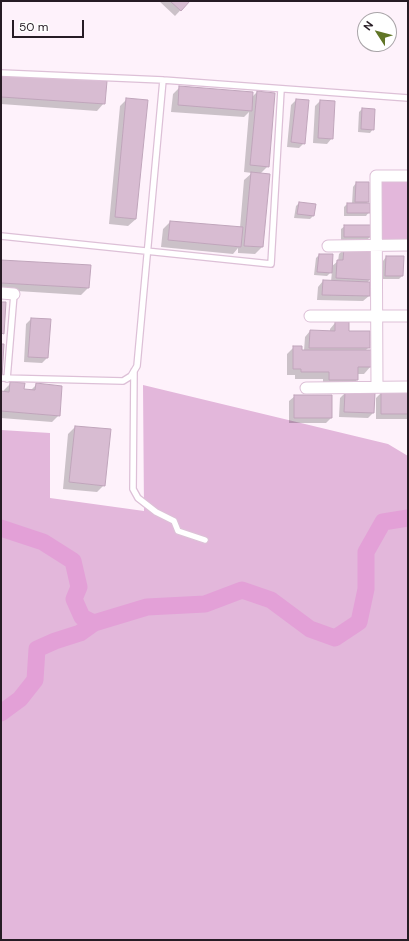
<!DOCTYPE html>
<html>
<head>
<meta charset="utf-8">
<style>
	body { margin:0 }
	#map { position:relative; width:409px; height:941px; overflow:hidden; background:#fef2fb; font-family:"DM Sans",sans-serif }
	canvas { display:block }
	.frame { position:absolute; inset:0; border:2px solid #271c25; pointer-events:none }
	.north { position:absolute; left:357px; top:12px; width:40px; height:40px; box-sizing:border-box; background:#fff; border:1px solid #a9a4a8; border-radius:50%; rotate:306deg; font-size:11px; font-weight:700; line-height:16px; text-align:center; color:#271c25 }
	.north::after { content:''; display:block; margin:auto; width:14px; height:18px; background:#607526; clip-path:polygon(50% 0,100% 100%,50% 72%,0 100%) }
	.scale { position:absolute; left:12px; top:20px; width:72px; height:18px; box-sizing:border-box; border:2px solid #271c25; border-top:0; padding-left:5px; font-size:12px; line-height:14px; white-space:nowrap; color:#271c25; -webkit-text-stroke:3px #fff; paint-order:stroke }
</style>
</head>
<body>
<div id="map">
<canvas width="409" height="941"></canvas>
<div class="frame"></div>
<div class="north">N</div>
<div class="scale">50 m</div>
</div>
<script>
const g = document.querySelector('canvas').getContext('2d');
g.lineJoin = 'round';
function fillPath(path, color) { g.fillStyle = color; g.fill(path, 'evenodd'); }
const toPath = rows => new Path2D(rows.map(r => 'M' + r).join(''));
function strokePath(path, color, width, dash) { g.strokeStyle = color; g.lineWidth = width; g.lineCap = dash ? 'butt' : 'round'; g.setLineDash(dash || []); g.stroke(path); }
fillPath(toPath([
	[381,180,408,180,408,240,380,240],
	[143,385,388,444,408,456,408,940,1,940,1,430,50,433,50,498,144,511]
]), '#e3b7db');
fillPath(toPath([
	[159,1,189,1,175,16],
	[1,75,104,103,97,111,1,104],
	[180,87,252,97,257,92,268,166,260,174,262,247,255,254,238,253,238,248,233,254,161,247,163,229,170,222,240,228,244,180,252,173,244,172,249,112,244,117,171,112,173,94],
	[127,99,136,219,128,226,109,224,120,106],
	[296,100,304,143,299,148,287,147,291,105],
	[320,101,334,102,332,138,327,144,313,143,315,106],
	[362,109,373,129,370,133,358,132,359,112],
	[356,183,368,183,368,202,365,204,369,212,366,216,344,216,344,207,347,204,352,204,353,187],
	[299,203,314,204,313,216,310,219,294,218,296,206],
	[345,226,371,236,367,240,341,240,341,229],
	[344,249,370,279,367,283,369,296,363,301,317,300,318,287,323,281,331,282,332,271,327,276,314,275,316,258,319,255,331,267,338,261,339,254],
	[386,257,403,257,402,276,399,279,382,279,383,261],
	[1,261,88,288,81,295,1,290],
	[31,319,47,358,42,363,24,362,26,324],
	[335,323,369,347,365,351,371,366,364,374,357,374,357,380,350,387,323,387,323,379,295,379,295,375,287,375,287,354,294,347,301,351,304,351,305,337,310,331,330,331,330,329],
	[11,383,23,390,30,391,37,384,59,415,52,422,1,418,1,392,3,393,4,390],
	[345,393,373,413,368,418,339,417,340,398],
	[381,393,408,393,408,419,376,419,376,398],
	[295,396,331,396,331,418,326,423,289,423,289,401],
	[75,427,104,485,97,492,63,489,68,434]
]), '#0003');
strokePath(toPath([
	[1,528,43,542,73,561,79,587,74,599,82,617,94,623,147,607,205,604,242,590,271,600,310,629,335,638,359,622,366,589,366,552,383,522,408,518],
	[1,713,20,699,35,680,37,649,55,641,80,633,94,623]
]), '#e3a0d7', 17);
const building = toPath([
	[170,1,190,1,181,11,170,1],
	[1,74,107,81,105,104,1,97,1,74],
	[179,86,253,92,252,111,178,105,179,86],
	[257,91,275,93,269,167,250,165,257,91],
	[126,98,148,100,136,219,115,217,126,98],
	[296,99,309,100,305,144,291,142,296,99],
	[320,100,335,101,333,139,318,138,320,100],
	[362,108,375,109,374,130,361,129,362,108],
	[251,172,270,174,263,247,244,246,251,172],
	[356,182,369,182,369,202,355,202,356,182],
	[299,202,316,204,314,216,297,214,299,202],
	[347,203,370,203,370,213,347,213,347,203],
	[170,221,243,227,241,247,168,240,170,221],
	[344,225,371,225,372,237,344,237,344,225],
	[344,248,373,249,371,280,336,278,337,260,343,260,344,248],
	[319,254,333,254,332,273,317,272,319,254],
	[386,256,404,256,403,276,385,276,386,256],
	[1,260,91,265,89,288,1,283,1,260],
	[323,280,370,282,370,296,322,295,323,280],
	[1,302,6,302,4,334,1,333,1,302],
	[31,318,51,319,48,358,28,357,31,318],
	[335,322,349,322,349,331,370,331,370,348,309,348,310,330,335,331,335,322],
	[1,344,4,344,2,377,1,377,1,344],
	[293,346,302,346,302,350,372,350,372,367,358,367,358,380,329,380,329,372,301,372,301,369,293,369,293,346],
	[10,382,25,383,24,389,35,390,36,383,62,386,60,416,1,411,1,391,9,392,10,382],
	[345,392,375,393,374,413,344,412,345,392],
	[381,392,408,392,408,414,381,414,381,392],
	[294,395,332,395,332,418,294,418,294,395],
	[75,426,111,429,105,486,69,482,75,426]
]);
fillPath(building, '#d8bcd2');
strokePath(building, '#c0a5bb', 1);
const service = toPath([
	[1,73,163,80,408,98],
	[1,236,271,264,281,90],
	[134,371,133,489,138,498,156,512,174,521,178,531,205,540],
	[1,378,123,381,131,376,137,366,163,80],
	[7,379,14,294]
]);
const minor = toPath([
	[328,246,408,245],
	[1,293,14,294],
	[310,316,408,316],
	[377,387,376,176,408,176],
	[306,388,408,387]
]);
strokePath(service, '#ddc0d7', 8);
strokePath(minor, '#ddc0d7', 13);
strokePath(service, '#fff', 5.5);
strokePath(minor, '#fff', 11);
</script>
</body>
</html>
